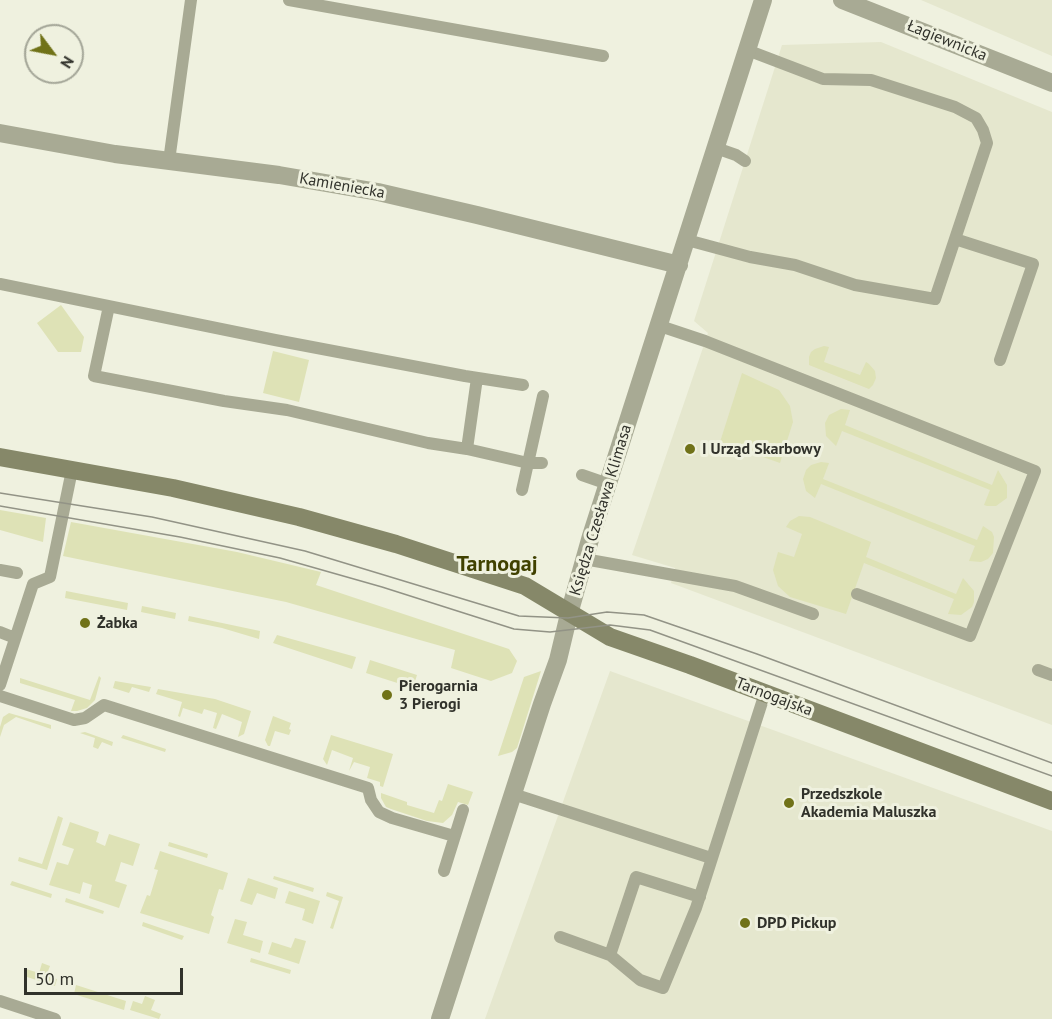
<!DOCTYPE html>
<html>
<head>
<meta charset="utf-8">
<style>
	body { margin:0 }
	#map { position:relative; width:1052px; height:1019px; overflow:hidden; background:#eff1df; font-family:"PT Sans",sans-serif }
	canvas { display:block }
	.north { position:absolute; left:24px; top:24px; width:60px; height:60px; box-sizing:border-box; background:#eff1df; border:2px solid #a3a597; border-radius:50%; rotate:122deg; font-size:16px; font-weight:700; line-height:24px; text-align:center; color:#31322b }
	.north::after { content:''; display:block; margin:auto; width:21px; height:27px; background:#707218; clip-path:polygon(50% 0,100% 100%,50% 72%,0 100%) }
	.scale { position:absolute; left:24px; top:968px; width:159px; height:27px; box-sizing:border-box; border:3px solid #31322b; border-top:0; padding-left:8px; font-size:18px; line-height:21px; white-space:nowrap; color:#31322b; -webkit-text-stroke:4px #eff1df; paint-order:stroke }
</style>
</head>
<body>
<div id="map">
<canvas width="1052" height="1019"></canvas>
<div class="north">N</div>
<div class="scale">50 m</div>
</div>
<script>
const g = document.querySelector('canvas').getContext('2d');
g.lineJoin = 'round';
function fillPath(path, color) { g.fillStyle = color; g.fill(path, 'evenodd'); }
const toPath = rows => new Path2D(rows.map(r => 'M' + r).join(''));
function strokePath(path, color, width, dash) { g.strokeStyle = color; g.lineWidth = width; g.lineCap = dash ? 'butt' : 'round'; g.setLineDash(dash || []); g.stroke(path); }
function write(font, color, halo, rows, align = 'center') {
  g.font = font + ' "PT Sans",sans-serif'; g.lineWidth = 6; g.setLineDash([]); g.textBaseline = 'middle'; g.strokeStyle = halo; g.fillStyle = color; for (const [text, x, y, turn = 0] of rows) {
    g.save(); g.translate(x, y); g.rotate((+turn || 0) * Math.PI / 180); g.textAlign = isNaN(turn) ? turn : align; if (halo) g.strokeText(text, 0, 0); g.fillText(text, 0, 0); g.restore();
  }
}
fillPath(toPath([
	[921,0,1052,0,1052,56],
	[881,42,1052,112,1052,725,671,583,675,568,632,555,708,333,694,321,782,45],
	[610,671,1052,831,1052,1019,485,1019]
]), '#e5e7ce');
fillPath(toPath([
	[61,305,84,337,81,352,58,352,37,323],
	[824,346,829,347,824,362,860,375,866,362,869,364,875,371,876,378,873,385,869,389,809,365,809,357,811,352,815,349],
	[273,351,309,360,299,402,263,393],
	[742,373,779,390,790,406,793,422,780,463,720,442],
	[841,409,850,410,845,425,992,485,998,470,1007,485,1007,498,996,506,987,506,984,505,990,490,842,431,836,446,826,436,825,423,829,415],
	[821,462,829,463,823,479,977,540,983,526,992,532,994,537,993,553,988,559,981,562,969,561,975,546,821,484,815,498,806,491,803,479,806,470,811,465],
	[0,510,46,518,43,542,0,530],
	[799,516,810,517,871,542,866,557,956,594,963,578,974,591,974,602,972,607,961,615,948,614,954,599,864,563,846,614,790,597,778,586,773,570,778,552,794,557,802,534,786,527,790,521],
	[71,522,237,552,321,572,316,585,509,649,517,661,512,673,491,681,451,668,455,650,286,602,63,556],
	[66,591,128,603,127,610,65,598],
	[142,606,176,613,175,619,141,612],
	[189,616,260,631,259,639,222,628,188,621],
	[277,635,356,657,352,669,273,643],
	[370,660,417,675,413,688,366,673],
	[541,671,517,748,512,752,498,756,524,677],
	[99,676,101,678,95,700,87,708,77,711,71,711,75,700,20,683,20,678,90,700],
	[115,681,151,687,149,692,132,687,129,693,113,688],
	[158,689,215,699,251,711,244,734,238,737,242,722,222,714,216,729,213,728,217,713,204,709,202,714,183,708,180,717,178,716,182,702,156,694],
	[9,713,51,725,51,729,16,717,4,725,0,737,0,727,3,717],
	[273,716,291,723,289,729,291,730,289,735,275,731,270,746,268,746,265,740],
	[85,732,113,742,112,746,102,742,98,749,93,747,95,738,80,733],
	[123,735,166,749,165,752,121,738],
	[331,735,393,754,383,787,380,786,380,782,367,778,370,767,354,762,349,771,353,758,332,750,327,765,323,759],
	[448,784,473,792,468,805,458,802,452,815,443,823,427,821,391,809,386,807,381,798,381,793,407,802,407,805,434,813,439,800,442,801],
	[58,816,63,818,47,870,18,861,19,857,42,864],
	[70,822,99,832,96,842,105,846,109,834,140,844,133,866,121,862,118,872,115,881,127,885,119,908,89,898,92,885,83,882,80,894,49,885,57,862,68,865,74,849,62,845],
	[169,842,208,854,207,858,168,846],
	[160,851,228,873,223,890,219,889,211,915,214,917,209,934,140,913,147,895,150,896,158,870,154,869],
	[274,876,314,888,313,892,273,879],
	[248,878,278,888,275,899,257,893,252,905,240,901],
	[12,881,52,894,51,898,10,885],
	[289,891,320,901,313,924,302,920,305,909,285,903],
	[327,892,343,897,333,929,330,928,339,901,326,896],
	[66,898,104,911,103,914,65,902],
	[235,919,247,922,243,935,263,941,260,953,227,943],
	[143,922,184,936,182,940,142,926],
	[295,938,306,941,299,964,268,954,272,942,291,948],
	[251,958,291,970,290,974,250,962],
	[42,963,50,966,46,976,57,979,55,986,24,976,26,969,39,973],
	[76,985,126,1001,124,1010,74,994],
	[145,996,155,1000,151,1010,161,1014,159,1019,130,1010,133,1001,142,1004]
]), '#dee2b6');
strokePath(toPath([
	[289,0,603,56],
	[716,148,736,155,745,161],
	[169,161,191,0],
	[955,239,1033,264,1000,360],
	[687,240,750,257,795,265,855,285,935,299,987,143,983,130,976,118,955,107,871,80,823,79,747,50],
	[0,284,275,340,465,376,523,385],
	[109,306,94,376,224,401,287,410,428,443,467,449],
	[660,326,705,341,1035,471,970,636,857,594],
	[477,378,467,449,528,463,542,463],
	[582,475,608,484],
	[522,490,543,396],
	[584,559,735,586,813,614],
	[0,570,17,573],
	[0,632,15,638],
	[1038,670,1052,675],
	[0,685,33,584,50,577,72,470],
	[0,696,74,720,85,718,104,705,368,788,371,800,379,812,392,818,454,836],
	[513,794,711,858],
	[444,871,463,810],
	[700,897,636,877,610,955,640,980,663,988,696,908,765,693],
	[560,937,610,955],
	[0,1001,55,1019]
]), '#a8aa94', 12);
strokePath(toPath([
	[842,0,1052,83],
	[0,133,115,154,279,175,378,192,477,215,679,265],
	[440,1019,542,704,558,660,569,614,591,536,763,0]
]), '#a8aa94', 18);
strokePath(toPath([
	[0,457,173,488,299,517,396,544,525,586,610,637,690,665,1052,801]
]), '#868869', 18);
strokePath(toPath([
	[0,493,152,517,305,551,519,616,568,618,607,612,644,615,757,654,1052,763],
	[0,506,180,537,280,558,382,587,514,629,550,632,610,625,650,630,1052,776]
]), '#929386', 1.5);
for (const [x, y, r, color] of [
	[690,449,6,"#707218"],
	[85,623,6,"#707218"],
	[387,695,6,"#707218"],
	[789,803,6,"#707218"],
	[745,923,6,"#707218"]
]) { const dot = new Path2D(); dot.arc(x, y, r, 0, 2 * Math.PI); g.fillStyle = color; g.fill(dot); strokePath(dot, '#eff1df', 2); }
write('16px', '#31322b', '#eff1df', [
	["Łagiewnicka",947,41,22],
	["Kamieniecka",342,186,10],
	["Księdza Czesława Klimasa",601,510,-73],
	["Tarnogajska",774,697,21]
]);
write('bold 16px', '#31322b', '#eff1df', [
	["I Urząd Skarbowy",702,449],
	["Żabka",97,623],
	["Pierogarnia",399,686],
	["3 Pierogi",399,704],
	["Przedszkole",801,794],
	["Akademia Maluszka",801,812],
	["DPD Pickup",757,923]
], 'left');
write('bold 22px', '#404100', '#eff1df', [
	["Tarnogaj",497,565]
]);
</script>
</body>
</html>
